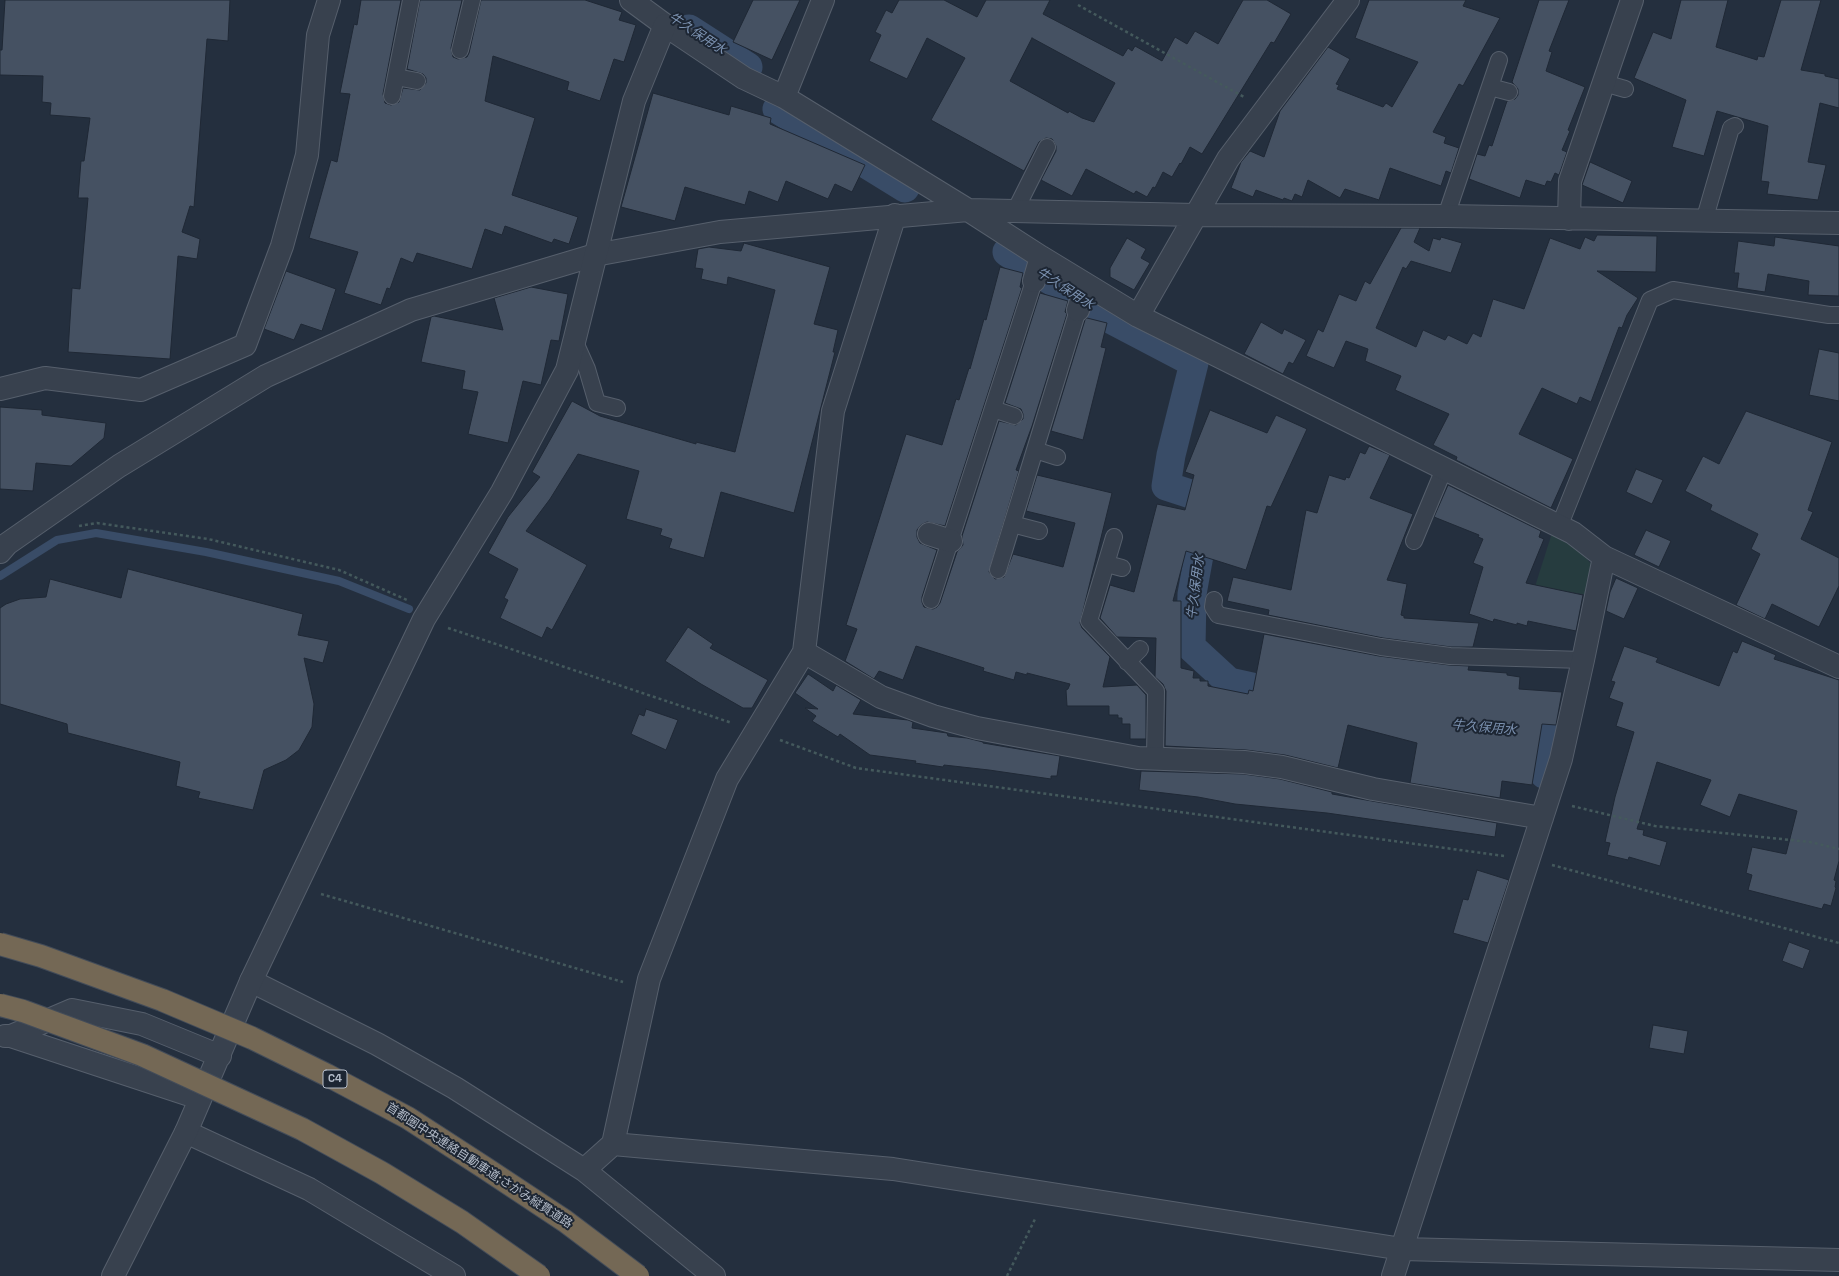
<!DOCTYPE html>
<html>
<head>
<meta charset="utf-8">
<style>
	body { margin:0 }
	canvas { display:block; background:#242f3e }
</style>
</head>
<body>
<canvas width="1839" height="1276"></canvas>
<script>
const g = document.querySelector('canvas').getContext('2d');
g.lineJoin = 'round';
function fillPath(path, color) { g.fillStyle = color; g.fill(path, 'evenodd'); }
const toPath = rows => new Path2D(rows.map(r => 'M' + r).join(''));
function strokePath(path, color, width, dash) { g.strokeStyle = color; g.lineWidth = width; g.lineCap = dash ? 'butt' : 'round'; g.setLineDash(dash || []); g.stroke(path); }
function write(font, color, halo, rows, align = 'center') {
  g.font = font + ' "Space Grotesk","Noto Sans JP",sans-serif'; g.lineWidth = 4; g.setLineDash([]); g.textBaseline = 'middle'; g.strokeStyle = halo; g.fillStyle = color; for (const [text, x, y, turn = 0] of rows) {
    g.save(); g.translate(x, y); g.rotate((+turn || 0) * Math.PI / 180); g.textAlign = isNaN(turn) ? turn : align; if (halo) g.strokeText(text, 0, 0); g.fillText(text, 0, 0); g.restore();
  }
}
fillPath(toPath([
	[1552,533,1573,541,1594,568,1588,595,1557,590,1532,596]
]), '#263c3f');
strokePath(toPath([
	[0,576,57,540,96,533,206,552,339,581,409,609]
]), '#394c67', 8);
strokePath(toPath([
	[689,29,748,67],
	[777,109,905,188],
	[1007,252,1112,320,1194,363,1171,455,1166,486,1209,500,1192,594,1191,647,1229,682,1292,696],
	[1502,730,1545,733,1553,743,1544,774]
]), '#394c67', 29);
const building = toPath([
	[5,0,230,0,228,41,207,39,194,207,190,206,182,232,200,239,197,259,178,256,170,359,68,352,72,288,80,289,88,198,78,198,81,161,84,161,90,118,50,115,51,103,42,102,43,76,0,75,0,50,2,50,5,0],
	[361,0,401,0,383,94,385,103,391,105,399,102,403,88,420,90,426,83,426,78,423,74,407,69,420,0,462,0,451,48,453,57,458,59,467,57,469,53,481,0,585,0,622,12,619,20,636,25,624,62,614,59,600,101,567,90,569,82,493,56,485,101,535,118,512,195,578,217,569,244,554,239,552,243,505,226,502,235,485,229,472,269,417,253,413,263,401,258,390,289,387,288,381,305,344,293,358,252,309,238,331,160,337,162,350,94,340,93,354,24,357,25,361,0],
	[753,0,800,0,772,60,733,42,753,0],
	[899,0,944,0,977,17,986,0,1050,0,1043,14,1123,56,1128,48,1132,51,1135,46,1162,61,1175,37,1187,44,1195,31,1218,44,1243,0,1267,0,1291,14,1274,43,1271,42,1202,154,1190,147,1181,164,1180,163,1172,177,1163,172,1155,188,1153,187,1147,197,1136,191,1134,194,1086,169,1072,196,1041,180,1056,151,1056,146,1052,139,1046,138,1039,142,1024,171,931,120,965,58,927,38,907,79,869,61,881,35,875,32,886,10,892,13,899,0],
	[1032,38,1115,83,1094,122,1082,118,1069,111,1068,113,1010,81,1032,38],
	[1369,0,1466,0,1463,6,1500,18,1463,86,1459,84,1433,132,1446,137,1444,143,1459,148,1451,173,1446,171,1441,186,1390,168,1379,200,1345,189,1340,198,1308,180,1302,197,1295,194,1292,201,1284,198,1283,200,1256,190,1253,197,1231,188,1241,162,1250,151,1264,157,1280,111,1328,47,1350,59,1336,84,1339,85,1337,89,1383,107,1386,103,1392,107,1418,62,1355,38,1369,0],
	[1539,0,1569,0,1549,51,1552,52,1546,71,1585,87,1568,130,1570,131,1562,150,1567,152,1559,175,1555,173,1551,182,1547,181,1545,186,1526,180,1520,198,1469,179,1477,154,1485,156,1489,145,1492,146,1507,101,1515,99,1518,95,1518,89,1512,82,1539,0],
	[1681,0,1728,0,1716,47,1757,60,1758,56,1764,57,1781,0,1821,0,1801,70,1825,74,1825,76,1839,79,1839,108,1820,103,1808,162,1826,165,1818,200,1767,194,1769,182,1761,181,1768,126,1717,111,1704,156,1672,147,1686,100,1634,78,1653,32,1671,39,1681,0],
	[653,93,729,115,731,106,771,118,770,124,865,165,852,192,835,184,828,199,786,181,778,202,749,191,745,205,685,187,675,221,621,207,653,93],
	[1590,162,1632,181,1623,203,1582,185,1590,162],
	[1401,228,1420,228,1414,242,1429,251,1433,238,1440,240,1441,237,1462,243,1451,273,1411,261,1406,269,1403,267,1376,328,1416,347,1423,330,1445,340,1448,335,1467,344,1473,333,1481,337,1493,299,1524,309,1550,238,1580,249,1585,237,1594,241,1597,235,1657,236,1656,272,1597,271,1638,298,1627,315,1622,328,1619,327,1591,402,1580,397,1577,404,1542,388,1519,434,1573,459,1551,508,1456,460,1457,457,1433,445,1449,414,1395,390,1401,376,1365,361,1368,349,1346,341,1334,368,1306,356,1318,329,1323,332,1339,294,1356,301,1365,281,1370,284,1401,228],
	[1775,237,1839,246,1839,296,1808,295,1809,281,1768,274,1765,292,1737,288,1739,273,1734,273,1738,241,1774,246,1775,237],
	[1127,238,1146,249,1141,258,1150,263,1134,290,1110,277,1110,268,1127,238],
	[744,243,830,267,814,324,838,330,833,352,835,352,794,513,721,492,704,558,669,548,672,539,660,535,662,529,626,519,639,471,578,454,550,499,526,531,587,565,552,630,547,627,542,638,500,618,508,600,504,598,518,569,488,553,508,517,540,477,532,472,572,401,600,416,696,444,696,442,735,452,775,290,728,277,727,285,701,279,703,269,695,268,698,249,709,247,741,251,744,243],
	[1000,267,1023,273,1020,287,1022,288,945,526,927,522,921,525,917,530,917,537,920,543,937,550,922,597,922,602,924,607,933,609,937,607,940,603,957,552,963,545,962,536,999,421,1016,425,1023,419,1023,414,1021,409,1005,403,1040,293,1068,301,1065,312,1067,314,1032,426,1016,470,1019,471,989,572,995,579,1004,577,1013,554,1063,567,1075,523,1026,511,1037,475,1112,493,1080,623,1082,628,1110,657,1103,687,1137,685,1146,695,1146,739,1130,739,1130,724,1122,724,1122,718,1118,718,1118,715,1109,715,1109,706,1067,706,1066,690,1068,689,1070,684,1027,673,1027,675,1016,672,1014,680,983,671,984,668,916,646,903,680,879,671,874,679,845,661,857,629,846,625,906,434,942,445,956,399,959,400,969,368,970,369,984,319,986,320,1000,267],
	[286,271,336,289,322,331,301,324,294,340,264,329,286,271],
	[531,287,568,294,559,341,551,340,541,385,523,381,508,443,468,434,478,392,462,389,465,371,421,362,431,317,434,316,503,330,494,298,531,287],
	[1087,318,1107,323,1101,347,1106,348,1083,440,1051,431,1085,320,1087,318],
	[1261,322,1282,334,1284,329,1306,340,1293,364,1289,362,1283,374,1244,354,1261,322],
	[1819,349,1839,353,1839,401,1809,395,1819,349],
	[0,407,42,410,42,415,106,423,104,438,71,466,36,463,33,491,0,489,0,407],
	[1210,410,1267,433,1276,415,1307,429,1271,507,1267,506,1246,570,1186,551,1173,601,1181,601,1181,668,1194,671,1193,678,1200,678,1200,681,1208,681,1208,686,1248,694,1249,690,1253,691,1264,634,1379,656,1449,665,1469,666,1468,670,1507,673,1507,675,1520,677,1519,689,1562,692,1556,725,1542,724,1532,785,1502,781,1500,798,1410,783,1417,743,1348,725,1338,768,1285,755,1246,750,1165,746,1166,691,1163,684,1155,677,1156,638,1117,637,1100,618,1110,585,1134,592,1157,504,1185,510,1194,475,1185,472,1210,410],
	[1746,411,1832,442,1808,510,1813,512,1801,539,1839,558,1839,586,1819,627,1772,604,1765,619,1736,605,1760,554,1751,549,1758,534,1710,510,1712,505,1685,491,1703,456,1719,464,1746,411],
	[1369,446,1390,455,1370,498,1413,514,1387,580,1407,584,1401,615,1404,616,1404,618,1479,623,1473,647,1451,647,1383,638,1268,615,1269,610,1227,601,1233,577,1291,590,1306,510,1317,513,1329,475,1345,480,1346,477,1349,478,1360,452,1365,454,1369,446],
	[1636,469,1663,480,1652,504,1626,492,1636,469],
	[1448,485,1541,531,1539,537,1544,539,1526,583,1583,595,1576,631,1528,621,1527,626,1517,623,1517,625,1494,619,1493,622,1469,614,1483,567,1473,563,1483,539,1478,537,1479,535,1434,517,1448,485],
	[1646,530,1671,541,1659,567,1634,555,1646,530],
	[128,569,303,614,298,635,329,641,323,663,304,658,314,704,312,727,299,750,286,760,264,770,253,810,198,798,200,792,176,786,180,762,68,733,67,724,0,704,0,608,6,604,20,599,46,597,50,579,121,598,128,569],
	[1616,578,1638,588,1624,619,1606,611,1610,592,1616,578],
	[688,627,713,644,710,648,768,680,752,708,743,708,701,684,665,661,688,627],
	[1742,641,1776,655,1774,659,1839,680,1839,861,1834,880,1836,881,1835,887,1836,888,1831,906,1824,904,1822,909,1748,890,1752,875,1746,873,1752,847,1786,854,1797,811,1739,794,1730,817,1700,805,1711,780,1657,762,1637,829,1644,830,1643,835,1667,842,1660,866,1629,857,1628,860,1607,855,1610,843,1605,842,1615,797,1634,732,1616,726,1623,703,1609,698,1615,682,1611,681,1624,646,1658,658,1656,662,1719,686,1733,651,1737,653,1742,641],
	[808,674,833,691,836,685,861,700,853,714,908,720,913,722,912,728,947,733,948,736,967,738,983,742,983,743,1060,756,1057,776,1051,776,1051,779,989,770,944,765,943,767,915,763,916,761,870,755,840,734,838,737,812,721,816,716,805,708,818,709,795,693,808,674],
	[646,709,678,720,666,750,631,734,639,714,644,716,646,709],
	[1141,771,1243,774,1280,779,1332,792,1332,794,1497,823,1495,837,1327,813,1235,804,1198,797,1139,790,1141,771],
	[1477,870,1509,880,1488,943,1453,933,1463,899,1468,900,1477,870],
	[1789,942,1810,950,1803,969,1782,961,1789,942],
	[1653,1025,1688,1031,1684,1054,1649,1048,1653,1025]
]);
fillPath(building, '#455162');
strokePath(building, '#1f2835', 1);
const service = toPath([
	[460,50,472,0],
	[396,77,417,81],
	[1604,83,1625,89],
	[1490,87,1509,92],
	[392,96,411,0],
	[1015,211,1047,147],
	[1446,216,1499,60],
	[1704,221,1731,128,1735,126],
	[574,340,587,369,597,403,617,408],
	[993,409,1014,416],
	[1035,450,1057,457],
	[1012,524,1039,531],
	[1559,527,1650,300,1673,290,1829,315,1839,315],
	[1114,537,1089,621,1156,691,1155,758],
	[1414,541,1444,469],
	[1107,564,1122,568],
	[998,570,1078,310],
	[931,600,1034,281],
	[1214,600,1213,607,1218,615,1381,647,1450,656,1583,660],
	[1127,662,1140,649]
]);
const minor = toPath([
	[631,0,665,25,744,78,784,97,968,210,1041,257,1138,316,1573,533,1604,557,1839,667],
	[784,97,823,0],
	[1569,219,1570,181,1632,0],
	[1034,281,1041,257],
	[1078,310,1086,285],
	[1138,316,1228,159,1348,0],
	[0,389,45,378,141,390,245,345,282,246,307,155,318,35,329,0],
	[929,534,951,541],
	[0,552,7,544,119,466,266,376,411,310,595,255,720,232,968,210,1195,215,1446,216,1839,223],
	[804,652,881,697,933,716,977,728,1138,758,1244,762,1282,767,1373,789,1542,818],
	[251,981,377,1044,455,1088,584,1170,714,1276],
	[186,1132,309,1189,454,1276],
	[613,1144,893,1169,1402,1249,1839,1260],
	[584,1170,613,1144,649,979,727,779,804,652,833,411,895,215],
	[1393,1276,1561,759,1583,660,1604,557]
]);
const tertiary = toPath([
	[5,1036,11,1036,199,1098],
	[11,1036,72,1010,142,1024,220,1056],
	[113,1276,186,1132,251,981,424,619,502,492,567,370,634,101,665,25]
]);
strokePath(service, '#565f6c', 18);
strokePath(minor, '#565f6c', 24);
strokePath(tertiary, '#565f6c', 24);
strokePath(toPath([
	[1078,5,1244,97],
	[79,526,97,523,208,539,339,570,407,600],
	[448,628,732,723],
	[780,740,856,768,1504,856],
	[1572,806,1655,826,1810,842,1839,849],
	[1552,865,1839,943],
	[321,894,623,982],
	[1007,1276,1036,1217]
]), '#44595c', 2.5, [3, 3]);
strokePath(service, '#38414e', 16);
strokePath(minor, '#38414e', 22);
strokePath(tertiary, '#38414e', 22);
const motorwayBridge = toPath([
	[0,944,41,956,162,1000,252,1038,327,1075,408,1118,485,1168,565,1221,638,1276],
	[0,1005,23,1011,142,1055,302,1129,382,1173,462,1222,539,1276]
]);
strokePath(motorwayBridge, '#434c59', 24, []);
strokePath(motorwayBridge, '#746855', 22);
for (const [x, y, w] of [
	[335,1079,24]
]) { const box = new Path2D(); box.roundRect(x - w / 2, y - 9, w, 18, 3); g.fillStyle = '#1d2633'; g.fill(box); strokePath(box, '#b4bcc9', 1); }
write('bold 11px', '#b4bcc9', null, [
	["C4",335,1079]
]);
write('12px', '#b4bcc9', '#1d2633', [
	["首都圏中央連絡自動車道;さがみ縦貫道路",479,1166,33]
]);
write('italic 13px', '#7c92b1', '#1d2633', [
	["牛久保用水",697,34,33],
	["牛久保用水",1065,289,33],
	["牛久保用水",1196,587,-83],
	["牛久保用水",1484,728,5]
]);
</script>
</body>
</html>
